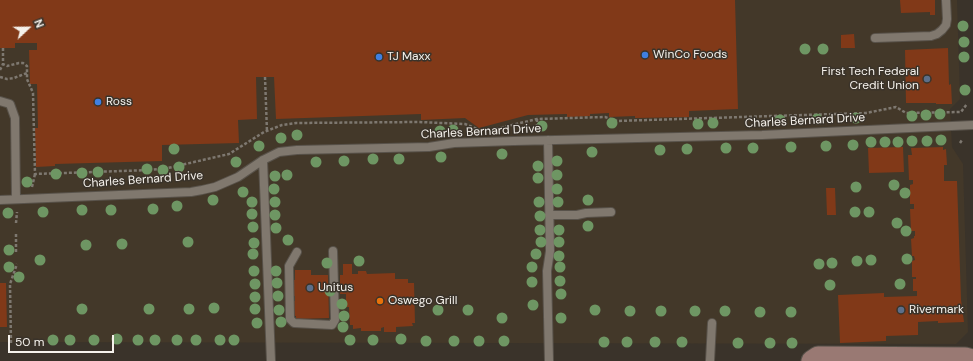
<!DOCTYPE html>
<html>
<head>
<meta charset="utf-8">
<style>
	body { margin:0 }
	#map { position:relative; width:973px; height:361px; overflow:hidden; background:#3a332a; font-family:"DM Sans",sans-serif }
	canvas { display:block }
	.north { position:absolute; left:8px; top:8px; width:40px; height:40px; -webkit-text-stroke:3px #3a332a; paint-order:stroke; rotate:68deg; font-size:11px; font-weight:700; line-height:16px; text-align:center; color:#f5f1eb }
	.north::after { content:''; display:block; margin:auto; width:14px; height:18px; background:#f5f1eb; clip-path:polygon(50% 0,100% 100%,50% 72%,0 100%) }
	.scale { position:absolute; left:8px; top:335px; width:106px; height:18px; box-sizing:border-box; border:2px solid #f5f1eb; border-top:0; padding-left:5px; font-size:12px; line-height:14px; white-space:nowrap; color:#f5f1eb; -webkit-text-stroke:3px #3a332a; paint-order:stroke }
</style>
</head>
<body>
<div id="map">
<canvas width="973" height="361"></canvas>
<div class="north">N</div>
<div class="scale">50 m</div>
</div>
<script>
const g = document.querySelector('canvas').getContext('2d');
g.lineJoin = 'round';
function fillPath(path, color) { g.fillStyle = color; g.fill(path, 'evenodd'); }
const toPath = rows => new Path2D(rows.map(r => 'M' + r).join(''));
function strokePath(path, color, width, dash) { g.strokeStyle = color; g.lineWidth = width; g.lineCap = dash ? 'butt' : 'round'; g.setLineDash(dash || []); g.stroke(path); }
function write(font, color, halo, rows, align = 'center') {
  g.font = font + ' "DM Sans",sans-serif'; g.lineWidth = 3; g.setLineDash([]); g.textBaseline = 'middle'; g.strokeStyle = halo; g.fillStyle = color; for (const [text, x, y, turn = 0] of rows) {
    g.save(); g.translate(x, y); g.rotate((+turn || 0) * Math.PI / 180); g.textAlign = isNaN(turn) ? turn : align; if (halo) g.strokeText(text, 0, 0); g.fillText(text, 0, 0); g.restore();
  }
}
fillPath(toPath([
	[0,0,957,0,960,99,950,109,952,147,963,164,968,332,956,344,0,342]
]), '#433829');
fillPath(toPath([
	[0,0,735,0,738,109,689,111,689,117,635,118,635,116,609,117,609,113,590,114,590,116,567,117,567,114,528,115,479,128,465,118,421,120,421,114,276,119,274,77,256,77,257,119,238,120,239,143,162,145,162,161,55,164,55,166,36,167,35,128,38,128,37,84,30,84,29,50,37,50,37,43,15,43,15,48,0,48],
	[900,0,935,0,935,15,930,15,930,12,901,13],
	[854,34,855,48,841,48,841,35],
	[948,48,949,85,951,84,952,104,936,104,936,103,906,103,905,50],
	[903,147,904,172,869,173,868,148],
	[943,147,943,150,946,149,947,165,944,165,944,181,957,181,961,300,964,322,938,323,938,321,918,322,918,335,886,336,886,341,840,343,838,295,884,293,884,297,917,296,917,291,913,291,913,279,916,279,916,277,912,277,912,261,915,260,914,256,912,256,911,239,914,238,914,236,915,236,915,231,911,231,910,209,914,209,914,204,910,204,910,185,913,184,913,180,909,180,908,155,912,155,911,148],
	[826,188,835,188,836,215,827,215],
	[343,264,352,264,352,274,358,274,358,271,366,271,367,274,395,273,395,279,408,279,408,283,414,283,415,323,412,323,413,326,396,327,396,332,384,332,384,327,381,328,381,331,361,331,361,328,353,329,353,325,350,325,349,307,346,307,346,294,340,294,340,275,343,275],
	[295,270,311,270,311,275,328,275,329,318,296,319,296,316,294,316,293,301,295,301,295,296,293,296,292,280,295,280],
	[0,283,6,283,7,327,0,327]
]), '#813918');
const service = toPath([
	[875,38,931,36,937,34,942,30,946,25,947,19,946,0],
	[0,101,10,104,15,118,16,199],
	[548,140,550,251,547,271,549,361],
	[263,160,271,361],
	[0,200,191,192,202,190,215,187,238,177,263,160,279,152,297,150,429,147,454,143,514,141,762,135,973,125],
	[549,215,577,215,586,213,611,212],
	[297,252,289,266,290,319,294,323,332,325,335,320,333,251],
	[710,361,712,323]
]);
const secondary = toPath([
	[812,361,818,357,965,358,973,360]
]);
strokePath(service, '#58524a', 10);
strokePath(secondary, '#58524a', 23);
strokePath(toPath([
	[3,48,3,64,7,66,19,63,23,63,27,66,27,79,33,93,35,174,150,170,168,168,229,154,264,132,282,125,296,123,419,122,465,124,482,131],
	[0,70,3,64],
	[0,77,7,79,14,78,27,73],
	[265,77,267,132],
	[537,119,537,129],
	[491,130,537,119,605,117,617,121,866,113,896,107,906,113,961,112,967,104],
	[960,143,962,140],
	[32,187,35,174],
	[16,223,17,212],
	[16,234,16,252],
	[11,343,10,284,17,264]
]), '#7e7870', 2.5, [3, 2]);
strokePath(service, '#80786e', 8);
strokePath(secondary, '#997973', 21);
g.fillStyle = '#6e9663';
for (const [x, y] of [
	[963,26],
	[964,42],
	[805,49],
	[823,49],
	[964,57],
	[965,90],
	[940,114],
	[926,115],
	[912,116],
	[856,118],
	[817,119],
	[780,120],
	[612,123],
	[713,123],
	[698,124],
	[542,126],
	[453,130],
	[440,131],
	[297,135],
	[281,138],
	[941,140],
	[912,141],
	[927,141],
	[871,142],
	[885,142],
	[898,142],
	[853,145],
	[259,146],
	[826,146],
	[791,147],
	[726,148],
	[753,148],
	[174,149],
	[687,149],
	[660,150],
	[592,152],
	[502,154],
	[441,157],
	[373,159],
	[399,159],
	[344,161],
	[557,161],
	[236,162],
	[316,162],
	[538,166],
	[179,167],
	[147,169],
	[163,170],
	[98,172],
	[82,173],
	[56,174],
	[287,175],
	[557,175],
	[275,176],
	[538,178],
	[27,182],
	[894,185],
	[856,187],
	[274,189],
	[557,189],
	[243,192],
	[905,193],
	[213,200],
	[588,200],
	[252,202],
	[275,202],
	[539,202],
	[558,202],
	[177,206],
	[153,209],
	[82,210],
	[111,210],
	[43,212],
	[855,212],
	[869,212],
	[8,213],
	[252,214],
	[275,215],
	[540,216],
	[897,223],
	[588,226],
	[253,227],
	[276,228],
	[540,230],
	[559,230],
	[906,231],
	[288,240],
	[188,242],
	[541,242],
	[559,242],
	[254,243],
	[122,244],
	[86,245],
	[9,250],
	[253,254],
	[536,254],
	[559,256],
	[907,259],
	[40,260],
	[871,260],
	[359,261],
	[857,261],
	[327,263],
	[832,263],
	[819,264],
	[9,267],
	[532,267],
	[560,267],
	[254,271],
	[276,271],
	[19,277],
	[560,281],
	[532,282],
	[277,283],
	[255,284],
	[900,284],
	[830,285],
	[330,291],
	[561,294],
	[278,296],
	[255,297],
	[342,304],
	[533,305],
	[214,308],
	[82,309],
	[149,309],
	[189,309],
	[255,309],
	[279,310],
	[438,310],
	[468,310],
	[595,310],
	[630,311],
	[661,311],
	[695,311],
	[725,311],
	[760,312],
	[791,312],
	[344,316],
	[502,318],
	[561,318],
	[281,322],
	[257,323],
	[343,327],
	[117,339],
	[401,339],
	[53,340],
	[70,340],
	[94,340],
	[138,340],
	[155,340],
	[177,340],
	[196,340],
	[220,340],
	[234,340],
	[350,340],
	[373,340],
	[426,341],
	[454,341],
	[479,341],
	[504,341],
	[604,342],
	[627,342],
	[655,342],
	[682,342],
	[738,343],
	[770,343],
	[792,343]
]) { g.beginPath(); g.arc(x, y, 5.5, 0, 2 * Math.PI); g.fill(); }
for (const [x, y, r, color] of [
	[645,55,4,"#3f7fe0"],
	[379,57,4,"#3f7fe0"],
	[927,79,4,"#5c6f8a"],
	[98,102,4,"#3f7fe0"],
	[310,288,4,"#5c6f8a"],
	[380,301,4,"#e8710a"],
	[901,310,4,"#5c6f8a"]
]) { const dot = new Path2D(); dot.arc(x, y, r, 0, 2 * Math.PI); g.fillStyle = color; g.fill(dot); strokePath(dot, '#3a332a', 1.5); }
write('12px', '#f5f1eb', '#3a332a', [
	["WinCo Foods",653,55],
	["TJ Maxx",387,57],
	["First Tech Federal",919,72,"right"],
	["Credit Union",919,86,"right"],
	["Ross",106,102],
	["Unitus",318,288],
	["Oswego Grill",388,301],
	["Rivermark",909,310]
], 'left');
write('12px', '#f5f1eb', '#3a332a', [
	["Charles Bernard Drive",805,121,-3],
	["Charles Bernard Drive",481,132,-3],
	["Charles Bernard Drive",143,180,-4]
]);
</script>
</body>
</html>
